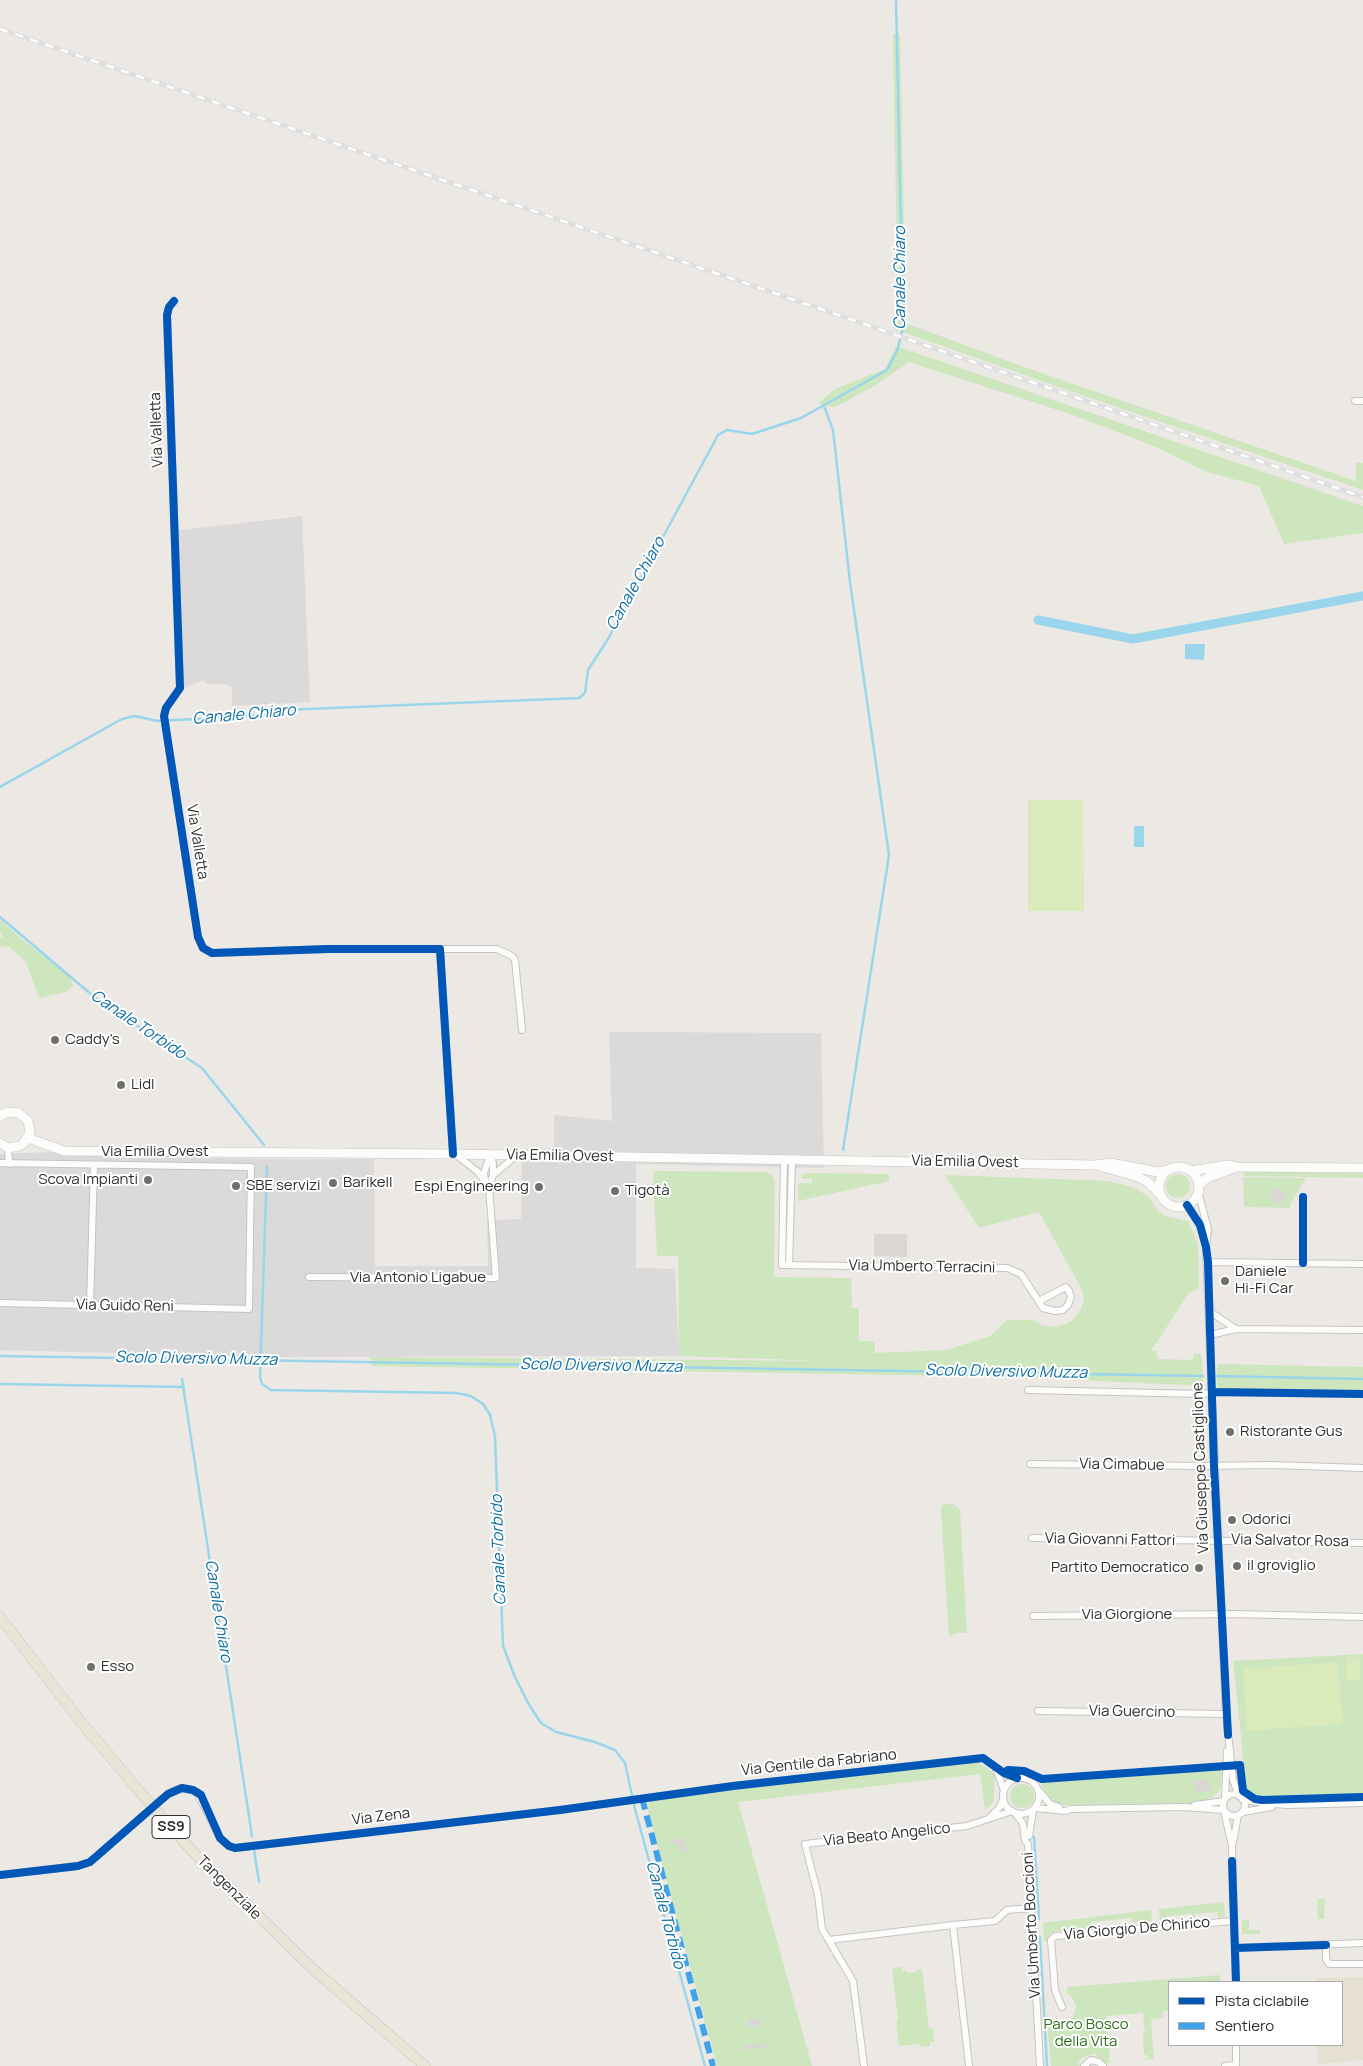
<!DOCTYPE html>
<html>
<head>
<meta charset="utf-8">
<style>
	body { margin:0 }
	#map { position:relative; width:1363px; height:2066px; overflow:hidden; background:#ece8e4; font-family:Manrope,sans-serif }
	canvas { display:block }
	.legend { position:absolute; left:1168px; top:1981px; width:175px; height:65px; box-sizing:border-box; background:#fff; border:1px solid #ababab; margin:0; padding:6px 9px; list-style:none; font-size:15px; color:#2e2e2e }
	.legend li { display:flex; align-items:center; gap:10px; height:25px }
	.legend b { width:25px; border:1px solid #ababab }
</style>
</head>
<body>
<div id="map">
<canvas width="1363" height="2066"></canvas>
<ul class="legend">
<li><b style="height:6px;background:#0057b8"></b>Pista ciclabile</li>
<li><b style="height:6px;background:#3ea3eb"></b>Sentiero</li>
</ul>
</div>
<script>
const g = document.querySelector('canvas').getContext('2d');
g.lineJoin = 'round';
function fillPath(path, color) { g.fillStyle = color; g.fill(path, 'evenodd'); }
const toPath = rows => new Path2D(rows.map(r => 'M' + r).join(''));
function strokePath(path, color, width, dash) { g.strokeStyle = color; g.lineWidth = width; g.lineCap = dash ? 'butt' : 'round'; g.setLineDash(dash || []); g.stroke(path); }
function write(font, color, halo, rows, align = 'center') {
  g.font = font + ' Manrope,sans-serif'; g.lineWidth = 4; g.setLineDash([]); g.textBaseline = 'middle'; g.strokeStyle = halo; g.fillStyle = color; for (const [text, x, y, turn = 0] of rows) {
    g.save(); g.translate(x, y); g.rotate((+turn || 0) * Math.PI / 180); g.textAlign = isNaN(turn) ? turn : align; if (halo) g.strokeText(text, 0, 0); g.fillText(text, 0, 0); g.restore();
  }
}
fillPath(toPath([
	[302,516,310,702,232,706,232,688,227,684,205,684,204,680,184,688,173,531],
	[609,1032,821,1033,824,1168,636,1164,636,1268,675,1269,679,1356,262,1357,0,1350,0,1154,48,1152,252,1159,374,1159,375,1266,488,1266,487,1220,521,1219,522,1150,554,1148,554,1115,612,1121]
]), '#dcd9db');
fillPath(toPath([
	[1363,1977,1363,2060,1318,2064,1317,2045,1342,2045,1342,1982,1316,1982,1316,1978]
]), '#e6e0d3');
fillPath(toPath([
	[893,34,900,34,906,322,908,324,1024,367,1356,481,1356,463,1363,463,1363,490,1081,395,894,329,898,321],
	[896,346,1363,506,1363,533,1284,544,1259,486,1207,472,1156,447,1073,415,909,362,873,387,839,405,833,407,818,404,835,389,885,369],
	[0,919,24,941,70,976,73,986,66,992,39,998,26,962,8,946,0,947,0,938,3,937,0,932],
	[656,1171,766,1172,771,1174,775,1181,774,1277,851,1278,852,1308,859,1308,859,1341,875,1341,875,1353,947,1350,990,1336,1007,1320,1034,1320,1042,1325,1055,1327,1066,1324,1075,1318,1081,1309,1084,1298,1080,1286,1039,1212,979,1228,945,1175,1109,1181,1135,1188,1149,1197,1158,1211,1168,1217,1188,1221,1198,1244,1199,1288,1189,1293,1151,1351,1157,1351,1157,1359,1193,1360,1194,1354,1200,1354,1202,1356,1203,1386,1016,1377,372,1366,371,1357,826,1361,679,1356,678,1256,657,1256,653,1173],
	[1244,1171,1363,1173,1363,1178,1244,1176],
	[808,1173,889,1174,889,1181,798,1201,798,1183,812,1183,812,1178,801,1179,802,1175],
	'1166 1186a12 12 0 1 1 24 0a12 12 0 1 1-24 0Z',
	[1243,1177,1306,1178,1290,1204,1290,1208,1244,1207],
	[1217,1364,1363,1367,1363,1392,1221,1389,1217,1387],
	[953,1503,960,1510,967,1633,957,1633,949,1637,941,1511,942,1505],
	[1363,1654,1363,1796,1261,1798,1246,1791,1243,1787,1242,1745,1233,1661],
	[974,1761,984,1766,997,1776,994,1779,994,1799,992,1804,985,1810,980,1774,738,1802,812,2066,717,2066,649,1815,648,1806,649,1802,654,1798],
	[1222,1768,1221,1786,1218,1792,1210,1800,1200,1803,1065,1805,1051,1801,1046,1797,1041,1783],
	'1010 1796a12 12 0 1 1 24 0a12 12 0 1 1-24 0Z',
	[1317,1899,1325,1899,1324,1919,1318,1919],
	[1224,1902,1225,1917,1218,1918,1217,1912,1195,1914,1195,1920,1192,1920,1191,1914,1167,1916,1167,1922,1162,1922,1160,1920,1159,1909],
	[1151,1910,1152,1921,1150,1923,1149,1921,1132,1922,1131,1918,1091,1922,1092,1928,1055,1931,1050,1934,1047,1941,1044,1941,1043,1923],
	[1242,1920,1249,1920,1249,1930,1260,1930,1260,1934,1242,1934],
	[902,1967,902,1971,906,1971,907,1973,917,1972,916,1970,922,1969,929,2029,933,2028,934,2042,930,2042,930,2046,920,2047,919,2044,899,2046,896,2022,898,2021,892,1968],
	[1220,1975,1220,1982,1169,1982,1169,2011,1163,2011,1163,2018,1151,2019,1154,2059,1144,2060,1148,2058,1147,2055,1144,2055,1143,2035,1145,2034,1143,2013,1107,2016,1110,2063,1105,2063,1096,2058,1097,2054,1093,2054,1081,2058,1078,2062,1080,2064,1079,2066,1051,2066,1046,2012,1048,2018,1056,2023,1066,2023,1073,2017,1076,2006,1072,1997,1067,1994,1067,1987]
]), '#cee6be');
fillPath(toPath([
	[1028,800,1083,800,1084,911,1028,911],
	[1347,1657,1360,1657,1360,1681,1347,1680],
	[1338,1662,1342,1724,1247,1731,1243,1669]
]), '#d9eabb');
fillPath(toPath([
	'1271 1196a7 7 0 1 1 14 0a7 7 0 1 1-14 0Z',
	[874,1234,907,1234,907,1257,874,1256],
	[1210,1780,1211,1791,1196,1792,1195,1781],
	[685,1838,688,1855,670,1840],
	[761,2018,762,2025,747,2027,748,2019],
	[766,2043,767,2047,740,2050,742,2046]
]), '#dad6d2');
fillPath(toPath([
	[1185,644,1205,644,1204,660,1185,659],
	[1134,826,1144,826,1144,847,1134,847]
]), '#99d6ec');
strokePath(toPath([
	[824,406,833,430,850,582,889,855,843,1150],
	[0,787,122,719,135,716,157,721,268,715,282,710,579,698,585,693,588,670,608,639,718,435,727,430,752,434,801,418,887,370,897,351,903,328,896,0],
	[0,917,99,1001,202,1068,264,1145],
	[267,1167,260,1377,262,1384,271,1390,456,1393,471,1396,483,1404,490,1415,495,1436,503,1646,515,1677,528,1703,541,1723,556,1732,595,1742,615,1750,625,1763,635,1809,705,2066],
	[0,1356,1203,1376],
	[1216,1376,1363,1379],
	[182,1379,252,1836],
	[0,1384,184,1387],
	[1034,1837,1039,1919],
	[254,1849,259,1882],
	[1040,1937,1047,2066]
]), '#99d6ec', 2.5);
strokePath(toPath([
	[1038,620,1133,639,1363,596]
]), '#99d6ec', 9);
const street = toPath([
	[174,301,169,307,167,315,180,688,166,708,164,716,198,937,203,948,212,953,328,949,440,949,453,1154],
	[1355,401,1363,401],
	[440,949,497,949,512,956,515,960,522,1030],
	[8,1148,9,1164],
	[455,1154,478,1172,489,1187],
	[490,1155,493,1163,493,1175],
	[784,1160,782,1265,1007,1268,1021,1274,1043,1308,1055,1311,1063,1310,1068,1305,1071,1297,1069,1291,1066,1287,1039,1301],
	[0,1163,251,1167,249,1309,0,1303],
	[485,1179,484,1173,490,1155],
	[1198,1191,1208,1229,1206,1247,1210,1351,1226,1714,1233,1780,1239,1796],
	[1187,1205,1200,1225,1205,1242],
	[1208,1262,1363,1264],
	[1303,1263,1303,1197],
	[789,1265,792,1160],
	[309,1277,496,1278,489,1187,493,1175,516,1156],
	[90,1306,94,1166],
	[1209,1311,1236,1329],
	[1210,1335,1236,1329,1363,1330],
	[1028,1390,1203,1394,1217,1392,1363,1394],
	[1030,1464,1202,1466,1271,1465,1363,1468],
	[1032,1538,1363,1543],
	[1033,1616,1234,1614,1363,1617],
	[1038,1711,1226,1714],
	[996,1769,1004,1790],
	'1003 1796a18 18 0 1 1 36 0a18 18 0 1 1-36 0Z',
	[1040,1792,1050,1804,1059,1807],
	'1223 1805a11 11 0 1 1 22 0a11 11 0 1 1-22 0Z',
	[1225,1798,1227,1751],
	[1242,1799,1262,1803,1288,1805,1363,1803],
	[158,1802,175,1790,182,1788,197,1792,220,1838,229,1846,235,1848,560,1810,733,1786,983,1758,1004,1773,1017,1778],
	[1195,1805,1224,1801],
	[1035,1808,1066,1811,1070,1809,1184,1807,1223,1810],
	[1224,1811,1232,1846,1236,1982],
	[1243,1812,1272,1807],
	[1015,1813,1023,1824,1025,1841,1028,1844,1040,2066],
	[989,1818,1000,1807,1003,1799],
	[1029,1836,1033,1810],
	[1233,1843,1238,1815],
	[0,1875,78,1866,90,1862,146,1813],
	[953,1925,995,1921,1007,1910,1032,1908],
	[829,1940,953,1925,969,2066],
	[1326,1945,1326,1959,1329,1964,1363,1964],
	[1235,1948,1363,1943],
	[1062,2007,1055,1990,1051,1940,1055,1936,1234,1921],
	[864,2066,853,1981,822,1929,818,1895,805,1844,967,1826,1012,1811],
	[1084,2066,1091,2060,1099,2062,1103,2066],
	[1225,2066,1236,2065,1236,2045]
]);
const secondary = toPath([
	[0,1116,7,1112,19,1113,28,1121,30,1132,24,1143,19,1146,8,1148,0,1143],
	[28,1138,64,1151,455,1154,1095,1165,1111,1163,1158,1172,1168,1170],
	[1100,1166,1138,1177,1148,1182,1159,1193],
	'1159 1187a20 20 0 1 1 40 0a20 20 0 1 1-40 0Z',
	[1191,1171,1228,1165,1238,1167,1363,1168],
	[1198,1185,1209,1177,1234,1168]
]);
const primary = toPath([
	[0,1617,81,1722,140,1792,193,1852,313,1969,425,2066]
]);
strokePath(street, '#c5c4c5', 8);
strokePath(secondary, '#c5c4c5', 10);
strokePath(primary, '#c6c5c4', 11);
strokePath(street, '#fcfcfb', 6);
strokePath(secondary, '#fcfcfb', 9);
strokePath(primary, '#e8e4d6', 10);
const rail = toPath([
	[0,29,818,308,1363,497]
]);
strokePath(rail, '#dfdfe1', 4.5);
strokePath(rail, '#fff', 2.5, [8]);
strokePath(toPath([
	[642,1798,713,2066]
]), '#3ea3eb', 6, [12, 6]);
strokePath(toPath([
	[174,301,169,307,167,315,180,688,166,708,164,716,198,937,203,948,212,953,328,949,440,949,453,1154],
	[1187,1205,1200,1225,1206,1247,1208,1262,1214,1466,1228,1735],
	[1303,1263,1303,1197],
	[1212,1392,1363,1394],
	[1005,1772,1008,1770,1024,1771,1042,1779,1240,1765,1243,1791,1255,1799,1262,1800,1363,1797],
	[1232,1861,1236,1982],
	[0,1875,78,1866,90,1862,168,1794,182,1788,193,1790,201,1795,220,1838,229,1846,235,1848,560,1810,733,1786,983,1758,1004,1773,1017,1778],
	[1235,1948,1326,1945]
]), '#0057b8', 8);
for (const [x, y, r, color] of [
	[55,1040,5,"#706f6e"],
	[121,1085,5,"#706f6e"],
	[148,1180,5,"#706f6e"],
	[333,1183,5,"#706f6e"],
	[236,1186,5,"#706f6e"],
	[539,1187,5,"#706f6e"],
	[615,1191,5,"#706f6e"],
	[1225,1281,5,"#706f6e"],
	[1230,1432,5,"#706f6e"],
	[1232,1520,5,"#706f6e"],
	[1237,1566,5,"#706f6e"],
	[1199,1568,5,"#706f6e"],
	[91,1667,5,"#706f6e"]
]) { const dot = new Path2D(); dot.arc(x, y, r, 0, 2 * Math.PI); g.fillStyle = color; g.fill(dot); strokePath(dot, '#fff', 2); }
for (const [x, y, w] of [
	[171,1827,38]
]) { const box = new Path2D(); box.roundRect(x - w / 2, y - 11.5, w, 23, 4); g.fillStyle = '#fff'; g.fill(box); strokePath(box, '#2e2e2e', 1); }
write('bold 14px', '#2e2e2e', null, [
	["SS9",171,1827]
]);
write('15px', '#2e2e2e', '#fff', [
	["Via Valletta",157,430,-92],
	["Via Valletta",197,842,81],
	["Via Emilia Ovest",155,1152],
	["Via Emilia Ovest",560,1156,1],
	["Via Emilia Ovest",965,1162,1],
	["Via Umberto Terracini",922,1267,1],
	["Via Antonio Ligabue",418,1278],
	["Via Guido Reni",125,1306,1],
	["Via Cimabue",1122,1465,1],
	["Via Giuseppe Castiglione",1201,1468,-92],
	["Via Giovanni Fattori",1110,1540,1],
	["Via Salvator Rosa",1290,1541,1],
	["Via Giorgione",1127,1615],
	["Via Guercino",1132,1712,1],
	["Via Gentile da Fabriano",819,1763,-6],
	["Via Zena",381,1817,-7],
	["Via Beato Angelico",887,1835,-6],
	["Tangenziale",229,1888,45],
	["Via Umberto Boccioni",1032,1925,-93],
	["Via Giorgio De Chirico",1137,1929,-5]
]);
write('15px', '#2e2e2e', '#fff', [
	["Caddy's",65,1040],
	["Lidl",131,1085],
	["Scova Impianti",138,1180,"right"],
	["Barikell",343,1183],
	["SBE servizi",246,1186],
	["Espi Engineering",529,1187,"right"],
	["Tigotà",625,1191],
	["Daniele",1235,1272],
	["Hi-Fi Car",1235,1289],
	["Ristorante Gus",1240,1432],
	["Odorici",1242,1520],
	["il groviglio",1247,1566],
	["Partito Democratico",1189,1568,"right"],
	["Esso",101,1667]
], 'left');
write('15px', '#2c6e1b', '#fff', [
	["Parco Bosco",1086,2025],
	["della Vita",1086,2042]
]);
write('italic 16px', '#0d6fa3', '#fff', [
	["Canale Chiaro",901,278,-90],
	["Canale Chiaro",636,584,-61],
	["Canale Chiaro",244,715,-5],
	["Canale Torbido",138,1025,34],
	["Scolo Diversivo Muzza",196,1359,1],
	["Scolo Diversivo Muzza",601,1366,1],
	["Scolo Diversivo Muzza",1006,1372,1],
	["Canale Torbido",499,1550,-92],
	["Canale Chiaro",218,1611,81],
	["Canale Torbido",665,1915,75]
]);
</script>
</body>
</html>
